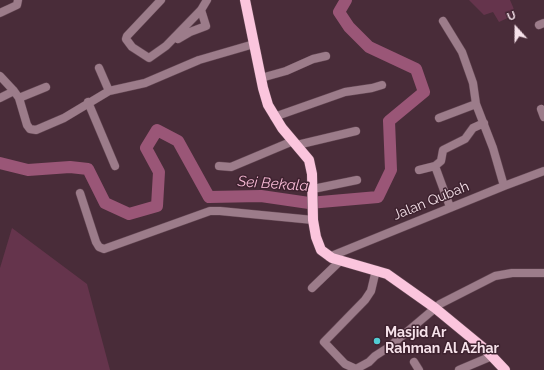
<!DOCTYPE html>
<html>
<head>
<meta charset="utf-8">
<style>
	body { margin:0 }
	#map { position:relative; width:544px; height:370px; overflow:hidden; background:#492c39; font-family:Raleway,sans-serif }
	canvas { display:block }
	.north { position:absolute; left:496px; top:8px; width:40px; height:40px; -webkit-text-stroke:3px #3e222f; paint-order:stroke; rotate:339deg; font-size:11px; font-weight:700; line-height:16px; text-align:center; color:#f6e2ea }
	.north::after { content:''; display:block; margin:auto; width:14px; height:18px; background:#f6e2ea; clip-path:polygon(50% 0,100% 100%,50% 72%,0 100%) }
</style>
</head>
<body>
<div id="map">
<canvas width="544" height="370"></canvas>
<div class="north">U</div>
</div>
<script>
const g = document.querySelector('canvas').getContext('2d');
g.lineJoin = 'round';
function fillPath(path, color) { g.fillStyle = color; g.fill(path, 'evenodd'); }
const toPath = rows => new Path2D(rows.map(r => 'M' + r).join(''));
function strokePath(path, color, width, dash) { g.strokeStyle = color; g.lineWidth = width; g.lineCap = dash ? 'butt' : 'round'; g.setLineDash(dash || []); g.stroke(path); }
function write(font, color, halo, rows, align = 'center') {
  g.font = font + ' Raleway,sans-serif'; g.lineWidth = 3; g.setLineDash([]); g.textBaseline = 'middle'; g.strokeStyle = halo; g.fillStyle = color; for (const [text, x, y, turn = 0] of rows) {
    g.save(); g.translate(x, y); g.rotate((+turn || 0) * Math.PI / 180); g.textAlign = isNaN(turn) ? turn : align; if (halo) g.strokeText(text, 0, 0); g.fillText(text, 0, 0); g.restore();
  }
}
fillPath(toPath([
	[469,0,510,0,516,14,499,22,493,12,484,15],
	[12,228,87,284,110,370,0,370,0,268]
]), '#65344c');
strokePath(toPath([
	[0,163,28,170,70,167,88,169,105,203,129,214,157,206,159,172,146,148,157,130,178,141,209,197,261,196,309,203,378,197,391,170,389,121,424,92,416,69,369,47,349,27,339,12,346,0]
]), '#9a5677', 12);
const minor = toPath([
	[161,0,127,36,126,39,132,47,149,58,166,46,201,10,207,0],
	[0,13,17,5,18,0],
	[443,21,462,52,473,83,476,104,493,148,504,186],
	[539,25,544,23],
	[178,39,190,32,206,26,201,10],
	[99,68,109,91],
	[0,76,14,91,19,98,27,125,30,129,36,130,64,118,109,91,145,83,199,60,254,44],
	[261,78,286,71,313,59,326,56],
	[0,98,14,91],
	[19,98,46,87],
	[88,102,115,166],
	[541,109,544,117],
	[274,117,345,92,372,88,382,85],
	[439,118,476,104],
	[297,145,356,131],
	[219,166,231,167,293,141],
	[435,166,450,207],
	[419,170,435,166,441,161,443,150,465,139,473,128,484,123],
	[313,189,357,180],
	[80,193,96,242,99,247,104,249,210,211,220,211,313,220],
	[329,257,504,186,544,171],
	[376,270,371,291,365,300,324,342,345,364,356,369,369,362,375,356,389,347,440,304,495,276,512,273,544,273],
	[312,288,340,261],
	[414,362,419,370],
	[459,370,492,356]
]);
const major = toPath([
	[245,0,263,88,268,105,282,128,309,160,312,174,313,220,316,237,321,250,332,258,387,274,435,308,486,350,505,370]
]);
strokePath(minor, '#654955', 9);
strokePath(major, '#654955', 11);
strokePath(minor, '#9c7c8a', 8);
strokePath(major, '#fbc5dd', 10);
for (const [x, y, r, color] of [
	[377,341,4,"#51ccd3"]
]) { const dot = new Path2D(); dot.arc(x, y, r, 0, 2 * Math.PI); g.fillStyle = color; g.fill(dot); strokePath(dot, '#3e222f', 1.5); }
write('14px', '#f6e2ea', '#3e222f', [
	["Jalan Qubah",431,201,-22]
]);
write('bold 14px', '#f6e2ea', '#3e222f', [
	["Masjid Ar",385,333],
	["Rahman Al Azhar",385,349]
], 'left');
write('italic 15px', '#f6b9d4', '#3e222f', [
	["Sei Bekala",273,184,4]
]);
</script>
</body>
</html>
